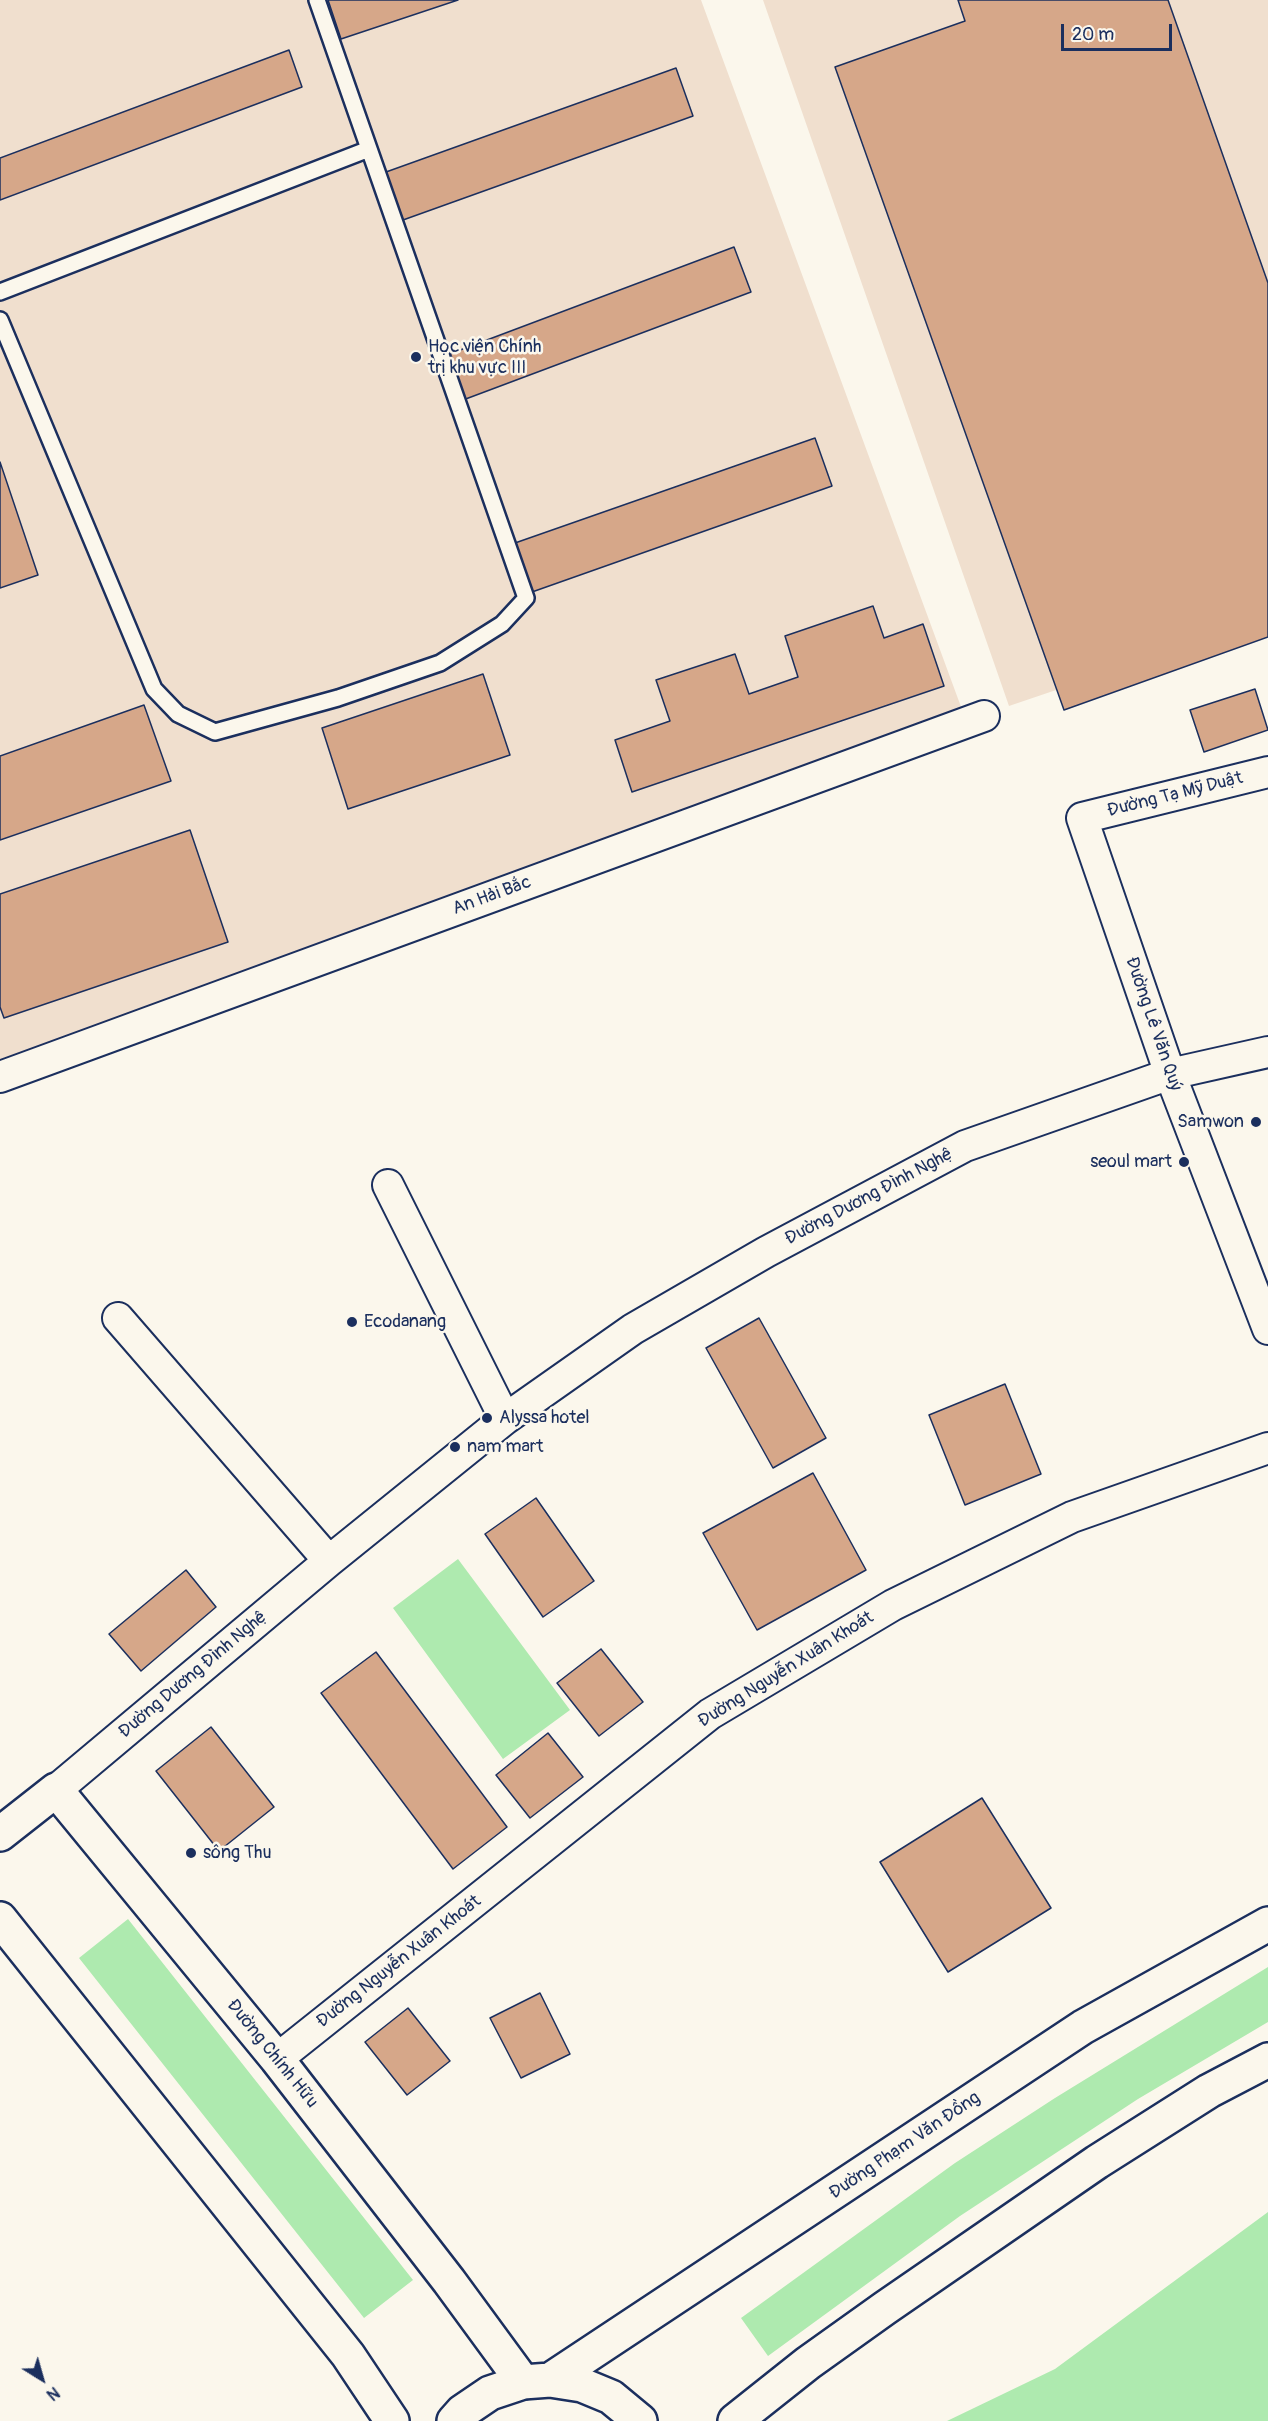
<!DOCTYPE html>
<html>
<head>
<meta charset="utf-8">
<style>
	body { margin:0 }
	#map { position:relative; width:1268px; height:2421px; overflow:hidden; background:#fbf7ec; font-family:Pangolin,sans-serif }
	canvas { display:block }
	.north { position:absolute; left:12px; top:2349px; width:60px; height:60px; -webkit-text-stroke:4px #fbf7ec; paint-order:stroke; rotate:143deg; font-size:16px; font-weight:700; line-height:24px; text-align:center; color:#1b2f5e }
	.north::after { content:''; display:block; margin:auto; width:21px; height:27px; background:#1b2f5e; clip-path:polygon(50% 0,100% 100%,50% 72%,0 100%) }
	.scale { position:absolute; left:1061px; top:24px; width:111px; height:27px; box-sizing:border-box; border:3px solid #1b2f5e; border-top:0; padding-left:8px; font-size:18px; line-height:21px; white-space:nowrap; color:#1b2f5e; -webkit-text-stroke:4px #fbf7ec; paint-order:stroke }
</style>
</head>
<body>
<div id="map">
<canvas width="1268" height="2421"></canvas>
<div class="north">N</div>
<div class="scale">20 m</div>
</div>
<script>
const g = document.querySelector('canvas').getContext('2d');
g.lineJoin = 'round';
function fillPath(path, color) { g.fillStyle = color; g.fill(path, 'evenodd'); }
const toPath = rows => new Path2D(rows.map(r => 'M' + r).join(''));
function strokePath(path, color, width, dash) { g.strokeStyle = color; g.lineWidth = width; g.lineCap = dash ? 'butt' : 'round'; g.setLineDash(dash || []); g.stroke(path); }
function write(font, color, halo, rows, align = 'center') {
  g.font = font + ' Pangolin,sans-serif'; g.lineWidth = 5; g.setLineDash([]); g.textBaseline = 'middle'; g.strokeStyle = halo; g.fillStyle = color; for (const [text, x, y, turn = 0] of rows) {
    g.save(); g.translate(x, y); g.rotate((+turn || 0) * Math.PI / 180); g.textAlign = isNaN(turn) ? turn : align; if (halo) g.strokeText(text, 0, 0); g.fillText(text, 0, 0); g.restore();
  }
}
fillPath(toPath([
	[0,0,701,0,964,715,0,1074],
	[763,0,1268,0,1268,618,1009,706]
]), '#f0dfce');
fillPath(toPath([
	[458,1559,570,1710,503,1759,393,1608],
	[128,1919,413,2280,364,2318,79,1958],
	[1268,1967,1268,2022,1138,2099,960,2216,768,2356,741,2318,955,2163,1055,2098],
	[1268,2212,1268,2421,947,2421,1055,2369]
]), '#aeeaaf');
const building = toPath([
	[328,0,458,0,341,39,328,0],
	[958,0,1168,0,1268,283,1268,637,1064,710,835,67,965,21,958,0],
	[289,50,302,87,0,200,0,158,289,50],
	[676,68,693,116,403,220,386,172,676,68],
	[734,247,751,292,463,400,447,355,734,247],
	[815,438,832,486,532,592,515,543,815,438],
	[0,462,38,575,0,588,0,462],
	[873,606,884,638,923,624,944,686,632,792,615,740,670,721,656,680,735,654,749,694,798,677,785,636,873,606],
	[483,674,510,755,348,809,322,728,483,674],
	[1255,689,1268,730,1204,752,1190,710,1255,689],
	[144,705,171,781,0,840,0,756,144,705],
	[190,830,228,942,4,1018,0,1007,0,894,190,830],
	[759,1318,826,1438,773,1468,706,1348,759,1318],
	[1005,1384,1041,1474,965,1505,929,1415,1005,1384],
	[813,1473,866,1570,757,1630,703,1533,813,1473],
	[536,1498,594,1581,543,1617,485,1534,536,1498],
	[186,1570,216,1607,141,1671,109,1634,186,1570],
	[601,1649,643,1702,599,1736,557,1683,601,1649],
	[376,1652,507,1827,453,1869,321,1693,376,1652],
	[211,1727,274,1807,219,1851,156,1771,211,1727],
	[548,1733,583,1777,530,1818,496,1775,548,1733],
	[982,1798,1051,1908,948,1972,880,1862,982,1798],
	[540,1993,570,2054,521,2078,490,2018,540,1993],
	[408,2008,450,2061,407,2095,365,2042,408,2008]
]);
fillPath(building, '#d6a789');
strokePath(building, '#1b2f5e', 1.5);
const service = toPath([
	[0,292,369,149],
	[0,320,154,689,178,714,215,732,338,698,440,663,502,624,526,598,317,0]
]);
const minor = toPath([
	[1268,772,1082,818,1170,1074,1268,1329],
	[0,1077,984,716],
	[388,1185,505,1419],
	[118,1318,329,1561],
	[56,1790,329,1561,505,1419,633,1329,766,1252,965,1146,1170,1074,1268,1052],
	[277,2059,710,1714,893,1605,1072,1517,1268,1448]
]);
const tertiary = toPath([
	[0,1834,56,1790,277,2059,449,2281,523,2382],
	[0,1919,348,2355,392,2421]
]);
const secondary = toPath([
	[550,2380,1083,2027,1268,1924],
	[454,2421,462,2412,490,2393,523,2382,550,2380,582,2385,611,2397,640,2421],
	[735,2421,808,2363,885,2308,1097,2162,1209,2091,1268,2060]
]);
strokePath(service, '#1b2f5e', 20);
strokePath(minor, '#1b2f5e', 34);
strokePath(tertiary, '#1b2f5e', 38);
strokePath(secondary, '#1b2f5e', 38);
strokePath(service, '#fbf7ec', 15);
strokePath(minor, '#fbf7ec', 30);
strokePath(tertiary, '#fbf7ec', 33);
strokePath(secondary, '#fbf7ec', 33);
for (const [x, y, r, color] of [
	[416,357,6,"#1b2f5e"],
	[1256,1122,6,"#1b2f5e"],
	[1184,1162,6,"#1b2f5e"],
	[352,1322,6,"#1b2f5e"],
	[487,1418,6,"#1b2f5e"],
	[455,1447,6,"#1b2f5e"],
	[191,1853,6,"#1b2f5e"]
]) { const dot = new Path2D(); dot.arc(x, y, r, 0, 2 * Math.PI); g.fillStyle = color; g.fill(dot); strokePath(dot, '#fbf7ec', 2); }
write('18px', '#1b2f5e', '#fbf7ec', [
	["Học viện Chính",428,347],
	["trị khu vực III",428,368],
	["Samwon",1244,1122,"right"],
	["seoul mart",1172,1162,"right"],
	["Ecodanang",364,1322],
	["Alyssa hotel",499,1418],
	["nam mart",467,1447],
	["sông Thu",203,1853]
], 'left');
write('18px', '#1b2f5e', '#fbf7ec', [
	["Đường Tạ Mỹ Duật",1175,795,-14],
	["An Hải Bắc",492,896,-20],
	["Đường Lê Văn Quý",1153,1024,71],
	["Đường Dương Đình Nghệ",869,1197,-28],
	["Đường Nguyễn Xuân Khoát",786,1670,-32],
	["Đường Dương Đình Nghệ",193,1675,-40],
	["Đường Nguyễn Xuân Khoát",399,1962,-38],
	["Đường Chính Hữu",272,2054,51],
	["Đường Phạm Văn Đồng",905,2146,-34]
]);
</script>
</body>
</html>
